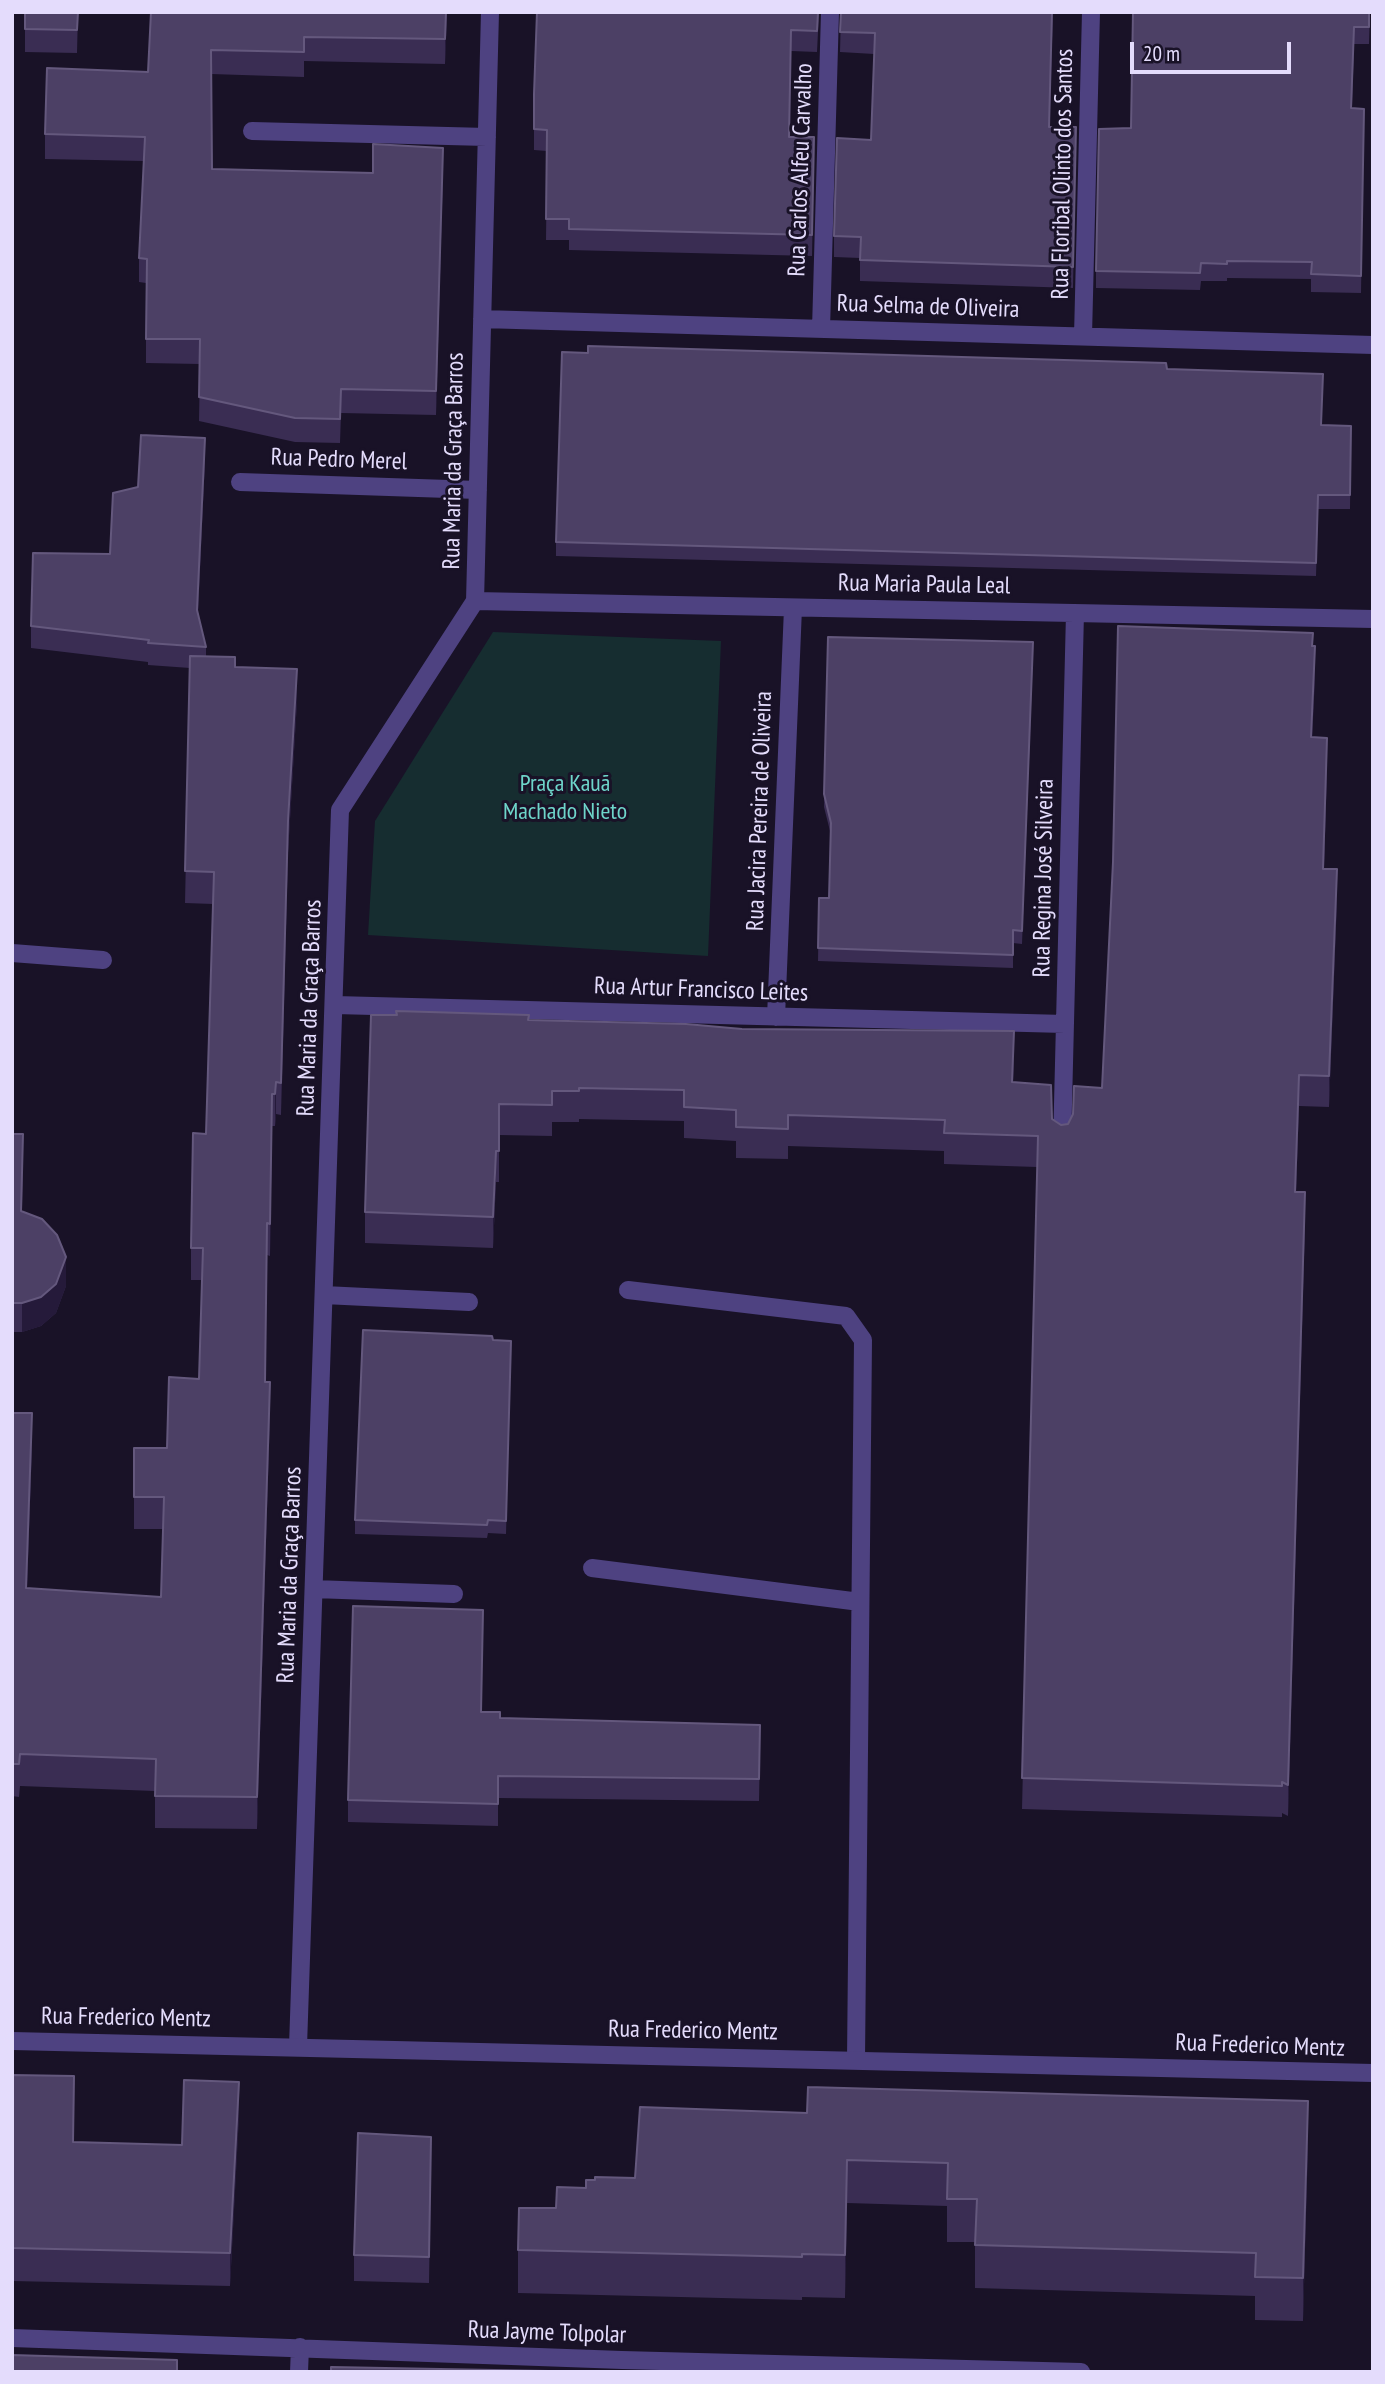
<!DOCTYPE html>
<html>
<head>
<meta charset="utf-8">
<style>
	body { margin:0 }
	#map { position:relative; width:1385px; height:2384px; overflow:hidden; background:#191227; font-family:"PT Sans Narrow",sans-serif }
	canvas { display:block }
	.frame { position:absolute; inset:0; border:14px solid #e4dcfc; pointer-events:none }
	.scale { position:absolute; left:1130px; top:42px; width:161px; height:32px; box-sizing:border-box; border:4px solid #e4dcfc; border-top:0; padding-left:9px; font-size:21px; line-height:24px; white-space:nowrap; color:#e4dcfc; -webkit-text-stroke:5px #191227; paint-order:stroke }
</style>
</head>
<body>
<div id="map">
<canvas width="1385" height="2384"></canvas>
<div class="frame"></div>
<div class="scale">20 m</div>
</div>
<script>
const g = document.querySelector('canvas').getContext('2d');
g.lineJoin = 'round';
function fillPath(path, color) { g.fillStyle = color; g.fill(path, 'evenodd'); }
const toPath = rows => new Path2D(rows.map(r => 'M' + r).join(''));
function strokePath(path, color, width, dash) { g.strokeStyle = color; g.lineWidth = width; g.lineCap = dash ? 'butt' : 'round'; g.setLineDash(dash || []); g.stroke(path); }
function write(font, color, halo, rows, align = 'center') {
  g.font = font + ' "PT Sans Narrow",sans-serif'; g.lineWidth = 6; g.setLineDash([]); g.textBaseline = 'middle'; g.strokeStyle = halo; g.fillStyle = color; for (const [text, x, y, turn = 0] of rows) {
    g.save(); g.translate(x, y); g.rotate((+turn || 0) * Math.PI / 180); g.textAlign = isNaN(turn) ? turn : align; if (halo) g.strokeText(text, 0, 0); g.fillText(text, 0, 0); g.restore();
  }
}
fillPath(toPath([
	[493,632,721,641,708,956,368,935,375,821]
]), '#162d30');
strokePath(toPath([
	[252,131,487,137],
	[482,319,1373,345],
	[821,329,830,12],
	[1083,336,1091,12],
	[240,482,478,490],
	[475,601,1373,619],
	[12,953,103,960],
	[335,1005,1065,1024],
	[776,1017,793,608],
	[1062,1145,1075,613],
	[628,1290,846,1316,863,1340,856,2060],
	[324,1295,469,1302],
	[592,1568,860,1602],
	[314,1589,454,1594],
	[298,2046,340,810,475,601,490,12],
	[12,2338,622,2360,1081,2372],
	[299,2372,300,2347]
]), '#4e4281', 18);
strokePath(toPath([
	[12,2041,1373,2073]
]), '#4e4281', 18);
fillPath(toPath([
	[25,12,78,12,77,53,25,52],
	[151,12,447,12,445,64,304,61,304,77,211,74,212,169,373,173,443,172,436,415,341,413,340,443,295,442,199,421,200,364,146,363,146,283,139,282,139,258,144,161,45,159,45,134,148,72],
	[537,12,819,12,817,52,791,51,789,137,814,158,812,256,569,250,569,240,546,240,547,151,534,150,534,94],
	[841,12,1053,12,1049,127,1076,127,1073,288,860,281,860,258,834,257,834,236,871,140,874,54,840,52],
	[1133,12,1370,12,1369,44,1354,44,1352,108,1364,109,1361,293,1311,292,1311,279,1227,278,1227,281,1201,281,1200,290,1096,288,1096,271,1131,128],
	[1167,369,1322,425,1351,426,1350,509,1318,509,1316,576,556,556,556,542],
	[205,460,198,613,206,647,206,657,235,667,297,701,288,853,281,1115,276,1114,275,1126,272,1126,270,1256,267,1255,265,1382,270,1414,257,1829,155,1828,155,1791,20,1786,19,1797,12,1796,12,1413,32,1445,27,1588,161,1597,163,1529,134,1529,134,1448,167,1448,199,1379,202,1280,191,1280,191,1248,206,1134,213,904,185,903,190,668,148,665,148,662,31,648,31,626,110,554,138,487],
	[828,637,1033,655,1022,944,1013,943,1013,968,818,961,819,898,829,898,831,835,824,807],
	[1313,646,1315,677,1312,737,1327,769,1324,869,1337,900,1329,1107,1299,1106,1296,1192,1305,1223,1288,1816,1282,1813,1282,1817,1022,1809,1037,1167,944,1164,944,1151,788,1146,788,1159,736,1158,736,1141,684,1138,684,1121,579,1119,579,1122,552,1122,552,1136,499,1135,499,1182,496,1182,493,1248,365,1243,365,1212,529,1020,1014,1062,1013,1082,1052,1119,1061,1125,1068,1124,1102,1088],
	[12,1134,23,1163,22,1211,66,1286,56,1313,41,1326,22,1332,12,1332],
	[493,1340,511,1341,506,1534,488,1533,487,1538,355,1534,355,1520],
	[481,1712,500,1718,760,1747,759,1801,498,1798,498,1826,348,1822,348,1800],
	[12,2075,74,2142,182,2145,239,2115,230,2286,12,2281],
	[640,2107,1308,2144,1303,2321,1255,2320,1255,2296,975,2288,975,2242,947,2242,947,2206,847,2203,845,2298,802,2297,802,2300,518,2293,518,2250,556,2208,586,2188,635,2178],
	[431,2163,429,2283,354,2281,354,2255]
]), '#3a2d53');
fillPath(toPath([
	[446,12,447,12,445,64,445,39],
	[1052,12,1053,12,1049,148,1049,127],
	[443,148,443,172,436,415,436,391],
	[205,438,205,460,197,632,197,610],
	[1315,646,1315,677,1311,768,1311,737],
	[297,669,297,701,288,853,281,1115,288,821],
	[1327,738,1327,769,1323,900,1323,869],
	[1337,869,1337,900,1329,1107,1329,1076],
	[1014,1031,1014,1062,1012,1113,1012,1082],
	[1299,1075,1299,1106,1295,1223,1295,1192],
	[276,1082,276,1114,275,1126,275,1094],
	[272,1094,272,1126,270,1256,270,1224],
	[496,1151,496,1182,493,1248,493,1217],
	[1305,1192,1305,1223,1288,1816,1288,1785],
	[66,1257,66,1286,56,1313,41,1326,22,1332,22,1303],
	[270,1382,270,1414,257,1829,257,1797],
	[32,1413,32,1445,26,1620,26,1588],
	[239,2082,239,2115,230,2286,230,2253],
	[1308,2101,1308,2144,1303,2321,1303,2278],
	[847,2160,847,2203,845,2298,845,2255]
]), '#251a3a');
const building = toPath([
	[25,12,78,12,77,30,25,29,25,12],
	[151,12,446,12,445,39,304,37,304,52,211,50,212,169,373,173,373,144,443,148,436,391,341,389,340,419,295,418,199,397,200,339,146,339,147,259,139,258,145,137,45,134,47,68,148,72,151,12],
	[537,12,818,12,817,31,791,30,789,137,814,137,812,235,569,229,569,219,546,219,547,130,534,129,534,94,537,12],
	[841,12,1052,12,1049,127,1076,127,1073,267,860,260,861,237,834,236,837,138,871,140,875,33,840,32,841,12],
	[1133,12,1369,12,1369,27,1354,27,1351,108,1364,109,1361,276,1311,274,1312,262,1227,261,1227,264,1201,263,1200,273,1096,271,1099,129,1131,128,1133,12],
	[588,346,1166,363,1167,369,1323,374,1321,425,1351,426,1350,495,1318,495,1316,563,556,542,562,352,588,353,588,346],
	[141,435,205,438,197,610,206,647,148,643,149,640,31,626,33,553,110,554,113,493,138,487,141,435],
	[1118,626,1313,633,1312,646,1315,646,1311,737,1327,738,1323,869,1337,869,1329,1076,1299,1075,1295,1192,1305,1192,1288,1785,1282,1782,1282,1786,1022,1778,1038,1136,944,1133,945,1120,788,1115,788,1129,736,1127,736,1110,684,1107,684,1090,579,1088,579,1091,552,1091,552,1105,499,1104,499,1151,496,1151,493,1217,365,1212,371,1015,397,1015,396,1011,529,1015,528,1020,686,1024,742,1029,1014,1031,1012,1082,1051,1085,1052,1119,1061,1125,1068,1124,1073,1114,1074,1086,1102,1088,1113,862,1118,626],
	[828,637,1033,642,1022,931,1013,930,1013,955,818,948,819,898,829,898,831,823,824,794,828,637],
	[190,656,235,657,235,667,297,669,288,821,281,1083,276,1082,275,1094,272,1094,270,1224,267,1223,265,1382,270,1382,257,1797,155,1796,156,1759,20,1754,19,1764,12,1764,12,1413,32,1413,26,1588,161,1597,164,1497,134,1497,134,1448,167,1448,169,1377,199,1379,203,1248,191,1248,193,1133,206,1134,214,872,185,871,190,656],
	[12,1134,23,1134,21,1211,42,1219,57,1235,66,1257,56,1284,41,1297,22,1303,12,1303,12,1134],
	[363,1330,492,1336,493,1340,511,1341,506,1521,488,1520,487,1525,355,1520,363,1330],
	[353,1606,483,1610,481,1712,500,1712,500,1718,760,1725,759,1779,498,1776,498,1804,348,1800,353,1606],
	[12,2075,74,2076,73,2142,182,2145,184,2080,239,2082,230,2253,12,2248,12,2075],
	[808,2087,1308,2101,1303,2278,1255,2277,1256,2253,975,2245,977,2199,947,2199,948,2163,847,2160,845,2255,802,2254,802,2257,518,2250,519,2208,556,2208,557,2187,586,2188,586,2180,595,2180,595,2177,635,2178,640,2107,807,2113,808,2087],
	[358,2133,431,2137,429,2257,354,2255,358,2133],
	[12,2355,177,2360,177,2372,12,2372,12,2355],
	[331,2367,549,2371,331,2372,331,2367]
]);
fillPath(building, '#4c4065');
strokePath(building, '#64587d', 2);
write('24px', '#e4dcfc', '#191227', [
	["Rua Carlos Alfeu Carvalho",801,170,-88],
	["Rua Floribal Olinto dos Santos",1063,174,-89],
	["Rua Selma de Oliveira",928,307,2],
	["Rua Pedro Merel",339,460,2],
	["Rua Maria da Graça Barros",454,461,-89],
	["Rua Maria Paula Leal",924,585,1],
	["Rua Jacira Pereira de Oliveira",760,811,-88],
	["Rua Regina José Silveira",1044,878,-89],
	["Rua Artur Francisco Leites",701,990,2],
	["Rua Maria da Graça Barros",310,1008,-88],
	["Rua Maria da Graça Barros",290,1575,-88],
	["Rua Frederico Mentz",126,2018,1],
	["Rua Frederico Mentz",693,2031,1],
	["Rua Frederico Mentz",1260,2046,2],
	["Rua Jayme Tolpolar",547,2333,2]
]);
write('24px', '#6ed5ca', '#191227', [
	["Praça Kauã",565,784],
	["Machado Nieto",565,812]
]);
</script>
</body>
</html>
